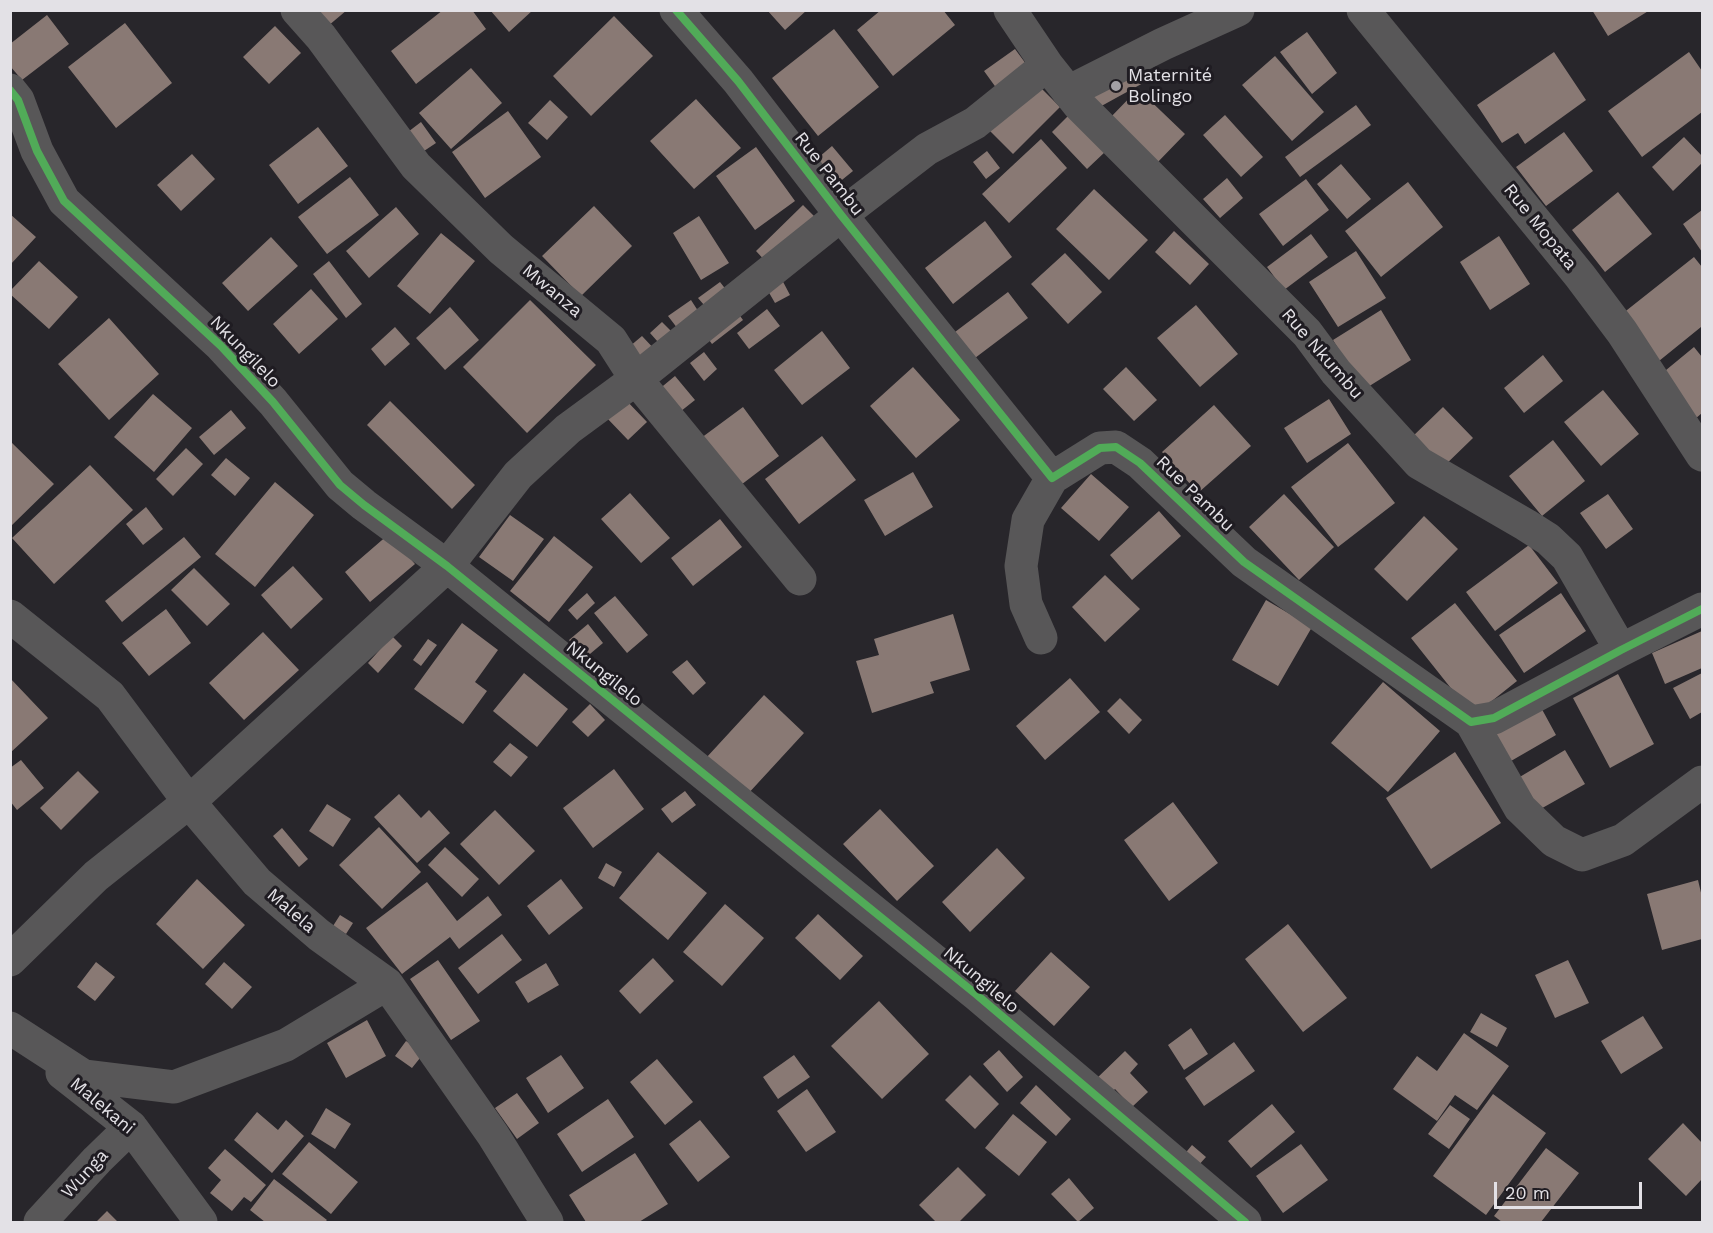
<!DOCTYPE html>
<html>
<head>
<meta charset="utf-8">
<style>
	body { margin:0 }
	#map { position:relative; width:1713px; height:1233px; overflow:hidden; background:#28262b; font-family:"Work Sans",sans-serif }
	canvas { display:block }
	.frame { position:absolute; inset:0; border:12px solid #e3e1e6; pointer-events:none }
	.scale { position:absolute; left:1494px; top:1182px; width:148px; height:27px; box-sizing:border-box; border:3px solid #e3e1e6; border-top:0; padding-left:8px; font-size:18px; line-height:21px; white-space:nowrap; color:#e3e1e6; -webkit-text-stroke:4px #1f1c22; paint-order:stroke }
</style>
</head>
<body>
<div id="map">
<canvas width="1713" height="1233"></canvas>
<div class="frame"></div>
<div class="scale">20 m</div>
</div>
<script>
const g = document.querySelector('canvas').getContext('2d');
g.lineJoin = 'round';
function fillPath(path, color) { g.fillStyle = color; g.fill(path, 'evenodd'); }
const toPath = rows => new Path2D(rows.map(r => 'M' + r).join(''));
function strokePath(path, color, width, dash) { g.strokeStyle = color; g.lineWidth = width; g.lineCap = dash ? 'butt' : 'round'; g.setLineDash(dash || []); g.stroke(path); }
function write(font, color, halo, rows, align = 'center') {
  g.font = font + ' "Work Sans",sans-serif'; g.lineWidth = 6; g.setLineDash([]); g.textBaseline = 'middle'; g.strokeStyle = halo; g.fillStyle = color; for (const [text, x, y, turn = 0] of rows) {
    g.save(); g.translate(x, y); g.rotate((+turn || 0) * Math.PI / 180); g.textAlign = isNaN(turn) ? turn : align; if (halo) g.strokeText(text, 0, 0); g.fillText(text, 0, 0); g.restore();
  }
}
fillPath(toPath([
	[316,10,347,10,328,26],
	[443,10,472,10,486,29,416,84,391,51],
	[490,10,533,10,509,32],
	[767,10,807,10,785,30],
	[881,10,943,10,955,25,893,76,857,30],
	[1592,10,1650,10,1608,36],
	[47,15,69,44,22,80,10,66,10,44],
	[614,16,653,56,591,116,553,76],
	[125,23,172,83,116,128,68,67],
	[275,26,301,53,269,84,243,57],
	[834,29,879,87,818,136,772,78],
	[1307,32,1337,73,1312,94,1280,52],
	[1015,49,1029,68,997,89,984,71],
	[1554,52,1586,100,1525,144,1518,133,1502,143,1477,105],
	[1689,52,1702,71,1702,112,1642,157,1608,111],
	[1275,56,1324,112,1292,141,1242,85],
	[1135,64,1145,82,1096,109,1086,91],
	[471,68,502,103,451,149,419,113],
	[1037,84,1060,107,1013,154,990,131],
	[1138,89,1185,134,1155,165,1108,120],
	[696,99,741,148,694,189,650,141],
	[550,100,568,117,547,140,528,123],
	[1356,105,1371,125,1300,177,1285,157],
	[508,111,541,157,485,198,452,152],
	[1070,114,1106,151,1087,169,1052,132],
	[1225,115,1263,157,1241,177,1203,135],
	[421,122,436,143,418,155,404,135],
	[318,127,348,166,298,204,269,165],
	[1564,132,1593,171,1546,206,1516,167],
	[1684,137,1702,156,1702,163,1673,191,1652,167],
	[1041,139,1067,168,1009,223,982,194],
	[832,146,853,171,832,188,812,163],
	[756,147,795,201,755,230,716,176],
	[987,151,1000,168,986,179,973,162],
	[192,154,215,179,181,211,157,185],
	[1341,164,1371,199,1347,219,1317,184],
	[350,177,379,215,327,254,298,217],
	[1227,178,1243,198,1220,218,1203,199],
	[1306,179,1329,210,1283,246,1259,214],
	[1408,182,1443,227,1381,277,1345,231],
	[1094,189,1148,240,1109,280,1056,229],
	[1618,192,1652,234,1605,272,1572,230],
	[803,205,816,218,768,264,756,251],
	[594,206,632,246,581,296,542,256],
	[396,207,419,234,369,278,346,251],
	[1702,210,1702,252,1683,224],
	[10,214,36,237,10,265],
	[699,216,729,263,701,280,673,233],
	[985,221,1012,257,953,304,925,268],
	[1174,231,1209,264,1190,285,1155,252],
	[441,233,475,261,430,314,397,286],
	[1311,234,1328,257,1284,290,1267,267],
	[1499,236,1530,284,1490,310,1460,262],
	[271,237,298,266,248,311,222,283],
	[1356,251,1386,298,1338,327,1309,282],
	[1065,253,1102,292,1068,324,1031,284],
	[1694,257,1702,267,1702,329,1701,327,1659,361,1622,314],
	[39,261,78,297,49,329,10,294,10,291],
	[329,261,362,304,346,318,313,274],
	[780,276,790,295,775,303,764,284],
	[720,282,731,296,710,312,698,298],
	[311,289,338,319,299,354,273,324],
	[1008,292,1028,318,975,358,955,332],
	[530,300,596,365,527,433,463,367],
	[691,300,702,317,681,333,668,316],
	[1196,305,1238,354,1200,387,1157,338],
	[450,307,479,340,445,370,416,338],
	[735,309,743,320,712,344,704,333],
	[767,309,780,326,749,349,737,333],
	[1381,310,1411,360,1363,390,1333,340],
	[109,318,159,374,109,420,58,364],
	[662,322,678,338,666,351,650,333],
	[395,327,410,344,385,366,371,349],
	[822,331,850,368,802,405,774,370],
	[642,336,658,353,644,366,629,347],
	[1694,347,1702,357,1702,413,1695,419,1660,375],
	[704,352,717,369,704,381,690,363],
	[1543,355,1563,381,1524,413,1504,388],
	[913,367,960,420,916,458,870,406],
	[1126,367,1157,400,1134,421,1103,389],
	[675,376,695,400,671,419,652,395],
	[1603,390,1639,434,1601,466,1564,422],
	[153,394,192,428,154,472,114,437],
	[624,398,647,422,628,440,605,416],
	[1329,399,1351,434,1307,463,1284,428],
	[390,401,475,485,452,509,367,425],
	[1214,405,1251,446,1198,493,1162,452],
	[743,407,779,456,733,491,697,441],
	[1443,407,1473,438,1439,471,1410,439],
	[231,410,246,428,214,455,199,437],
	[822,436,856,480,799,524,765,479],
	[1553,440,1585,481,1542,516,1509,476],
	[10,441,54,484,10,527],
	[1348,443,1395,503,1338,547,1291,487],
	[186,448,203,464,173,496,156,479],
	[226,458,250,478,235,496,211,475],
	[90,465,133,510,54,584,12,538],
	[913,472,933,507,885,536,864,500],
	[1091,474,1129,507,1099,541,1061,508],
	[275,482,314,515,255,587,215,554],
	[630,493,670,538,641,563,601,519],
	[1284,494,1334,547,1299,580,1249,527],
	[1608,494,1633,529,1606,549,1580,513],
	[146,507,163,529,143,545,126,524],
	[1159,511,1181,536,1132,580,1110,555],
	[510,515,544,539,513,581,479,557],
	[1424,516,1458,549,1407,601,1374,569],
	[720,519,742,547,693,586,671,558],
	[389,534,415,564,370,602,345,572],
	[554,536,593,567,549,622,510,591],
	[184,537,201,557,122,622,105,601],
	[1529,545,1558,583,1495,631,1466,592],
	[293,566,323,599,291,629,261,595],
	[194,568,230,604,207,626,171,590],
	[1105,575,1140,609,1105,642,1072,607],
	[587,593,595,603,577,620,568,610],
	[1561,593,1586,631,1524,673,1499,635],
	[615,596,648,635,627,653,594,613],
	[1266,600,1312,627,1278,686,1232,660],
	[1455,603,1517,681,1473,716,1411,638],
	[166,609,191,643,149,676,122,643],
	[953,614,970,670,930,682,934,693,872,713,856,661,879,655,874,639],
	[462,623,498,650,475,682,487,691,463,724,414,689],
	[588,624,603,643,584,659,569,640],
	[1702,631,1702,668,1665,684,1652,653],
	[263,632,299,670,244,720,209,683],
	[392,636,402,646,378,673,368,663],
	[428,639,437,645,421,666,413,660],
	[687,660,706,683,693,695,672,672],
	[524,673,568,709,537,747,493,711],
	[1702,673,1702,712,1690,719,1673,688],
	[1618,674,1654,744,1610,768,1573,698],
	[10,678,48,718,10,753],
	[1070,678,1100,712,1045,760,1016,726],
	[1383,682,1440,731,1388,792,1331,743],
	[764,695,804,733,746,796,706,758],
	[1120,698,1142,720,1129,734,1107,711],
	[1538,702,1556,735,1511,761,1493,729],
	[590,704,605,720,588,737,572,722],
	[510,743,528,757,511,777,493,762],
	[1565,750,1585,784,1537,811,1518,778],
	[1455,752,1501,823,1431,869,1386,798],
	[21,760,44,788,17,810,10,801,10,768],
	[614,769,644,809,593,848,563,808],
	[78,771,99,792,61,830,40,808],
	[685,791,696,805,672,823,661,809],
	[399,794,421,818,429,810,450,833,417,863,374,817],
	[1173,802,1218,863,1169,901,1124,840],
	[327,804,351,819,333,847,309,831],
	[880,809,934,866,897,901,843,844],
	[495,810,535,851,499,885,460,844],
	[379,827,421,872,382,909,339,865],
	[282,828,308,859,299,867,273,836],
	[445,847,479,879,462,897,428,865],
	[997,848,1025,878,970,932,942,902],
	[658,852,707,893,668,940,619,898],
	[606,863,622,872,614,887,598,878],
	[197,879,245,925,203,969,156,924],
	[561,879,583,908,549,935,527,906],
	[1698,880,1702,897,1702,939,1662,950,1647,894],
	[427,882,457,921,488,896,502,915,459,949,450,937,402,974,366,928],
	[725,904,764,938,722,986,683,952],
	[818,914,863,956,840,980,795,938],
	[340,915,353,923,346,934,333,926],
	[1288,924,1347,998,1303,1032,1245,959],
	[502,934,522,960,478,994,458,968],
	[1051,952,1090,987,1054,1026,1015,991],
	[653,958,674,981,640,1014,619,991],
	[438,960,480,1021,451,1040,410,979],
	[1568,960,1589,1003,1555,1018,1535,975],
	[96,962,115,977,95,1001,77,987],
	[224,962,252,987,232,1009,205,984],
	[546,963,559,985,528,1003,515,982],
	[879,1001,929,1054,882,1099,831,1046],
	[1481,1013,1507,1028,1497,1047,1470,1032],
	[1643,1016,1663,1048,1621,1074,1601,1041],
	[367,1020,386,1056,346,1078,327,1043],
	[1191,1028,1208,1054,1184,1070,1168,1045],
	[1464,1033,1509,1066,1477,1110,1455,1095,1437,1121,1393,1089,1417,1056,1437,1071],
	[406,1041,424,1053,412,1068,395,1056],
	[1234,1042,1255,1071,1204,1106,1185,1078],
	[999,1050,1023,1077,1007,1092,983,1064],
	[1125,1051,1138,1064,1130,1073,1148,1092,1132,1107,1115,1089,1110,1094,1095,1080],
	[561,1055,584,1088,548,1113,526,1078],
	[794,1055,810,1077,778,1099,763,1077],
	[657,1059,693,1102,665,1125,630,1082],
	[970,1075,999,1104,975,1129,945,1100],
	[1036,1085,1071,1119,1056,1136,1020,1103],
	[807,1089,836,1132,806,1152,777,1111],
	[517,1093,539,1123,517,1139,495,1108],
	[1493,1094,1546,1133,1486,1215,1433,1176],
	[608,1099,634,1137,582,1172,557,1134],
	[1272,1104,1295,1132,1251,1168,1228,1141],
	[1450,1105,1470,1119,1449,1149,1428,1134],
	[326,1108,351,1124,335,1149,311,1134],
	[257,1112,278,1130,286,1120,304,1136,272,1173,234,1140],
	[1013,1114,1047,1142,1019,1176,985,1148],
	[700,1120,730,1157,698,1182,669,1144],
	[1683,1123,1702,1143,1702,1179,1686,1196,1648,1159],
	[309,1142,358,1182,331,1214,282,1174],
	[1301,1144,1328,1180,1283,1213,1256,1176],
	[1192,1145,1206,1157,1197,1167,1183,1156],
	[1546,1148,1579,1173,1541,1222,1502,1222,1494,1216],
	[225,1149,266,1185,251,1202,244,1197,232,1211,210,1193,221,1180,208,1168],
	[635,1153,668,1204,639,1222,586,1222,569,1195],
	[958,1167,986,1195,959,1222,936,1222,919,1205],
	[1069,1178,1094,1208,1078,1222,1051,1194],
	[274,1179,327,1220,325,1222,265,1222,250,1210],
	[107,1211,118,1222,96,1222]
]), '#897974');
strokePath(toPath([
	[297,10,321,37,416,166,501,249,611,340,636,379,800,579],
	[676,10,738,81,841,215,1052,478,1100,448,1116,447,1140,463,1244,562,1471,722,1494,718,1621,650,1702,609],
	[1010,10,1047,65,1078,104,1307,333,1336,372,1419,463,1526,525,1548,539,1567,557,1621,650],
	[1363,10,1580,276,1622,332,1702,455],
	[10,90,18,100,37,151,64,201,221,346,273,402,340,485,364,505,447,566,977,995,1245,1222],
	[1068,92,1163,44,1238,10],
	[10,616,110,696,189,802,257,882,319,935,387,984,493,1135,547,1222],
	[1041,638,1026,604,1021,566,1028,520,1052,478],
	[1471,722,1520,808,1554,841,1582,855,1623,840,1702,782],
	[10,960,96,876,189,802,447,566,518,475,568,429,636,379,841,215,927,149,975,123,1047,65],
	[10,1028,84,1076,174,1087,286,1045,387,984],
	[62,1073,131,1127,201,1222],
	[40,1222,97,1160,131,1127]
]), '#585758', 33);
strokePath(toPath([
	[676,10,738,81,841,215,1052,478,1100,448,1116,447,1140,463,1244,562,1471,722,1494,718,1621,650,1702,609],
	[10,90,18,100,37,151,64,201,221,346,273,402,340,485,364,505,447,566,977,995,1245,1222]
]), '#51ab58', 8);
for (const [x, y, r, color] of [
	[1116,86,6,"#a2a0a5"]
]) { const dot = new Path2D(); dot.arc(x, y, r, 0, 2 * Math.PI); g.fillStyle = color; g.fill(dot); strokePath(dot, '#1f1c22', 2); }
write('18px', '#e3e1e6', '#1f1c22', [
	["Maternité",1128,76],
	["Bolingo",1128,97]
], 'left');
write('18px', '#e3e1e6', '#1f1c22', [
	["Rue Pambu",829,174,52],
	["Rue Mopata",1540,227,51],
	["Mwanza",552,291,40],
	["Nkungilelo",245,352,46],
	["Rue Nkumbu",1322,354,49],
	["Rue Pambu",1195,494,44],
	["Nkungilelo",604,674,39],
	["Malela",291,911,41],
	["Nkungilelo",981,980,40],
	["Malekani",102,1106,40],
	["Wunga",85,1174,-47]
]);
</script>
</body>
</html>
